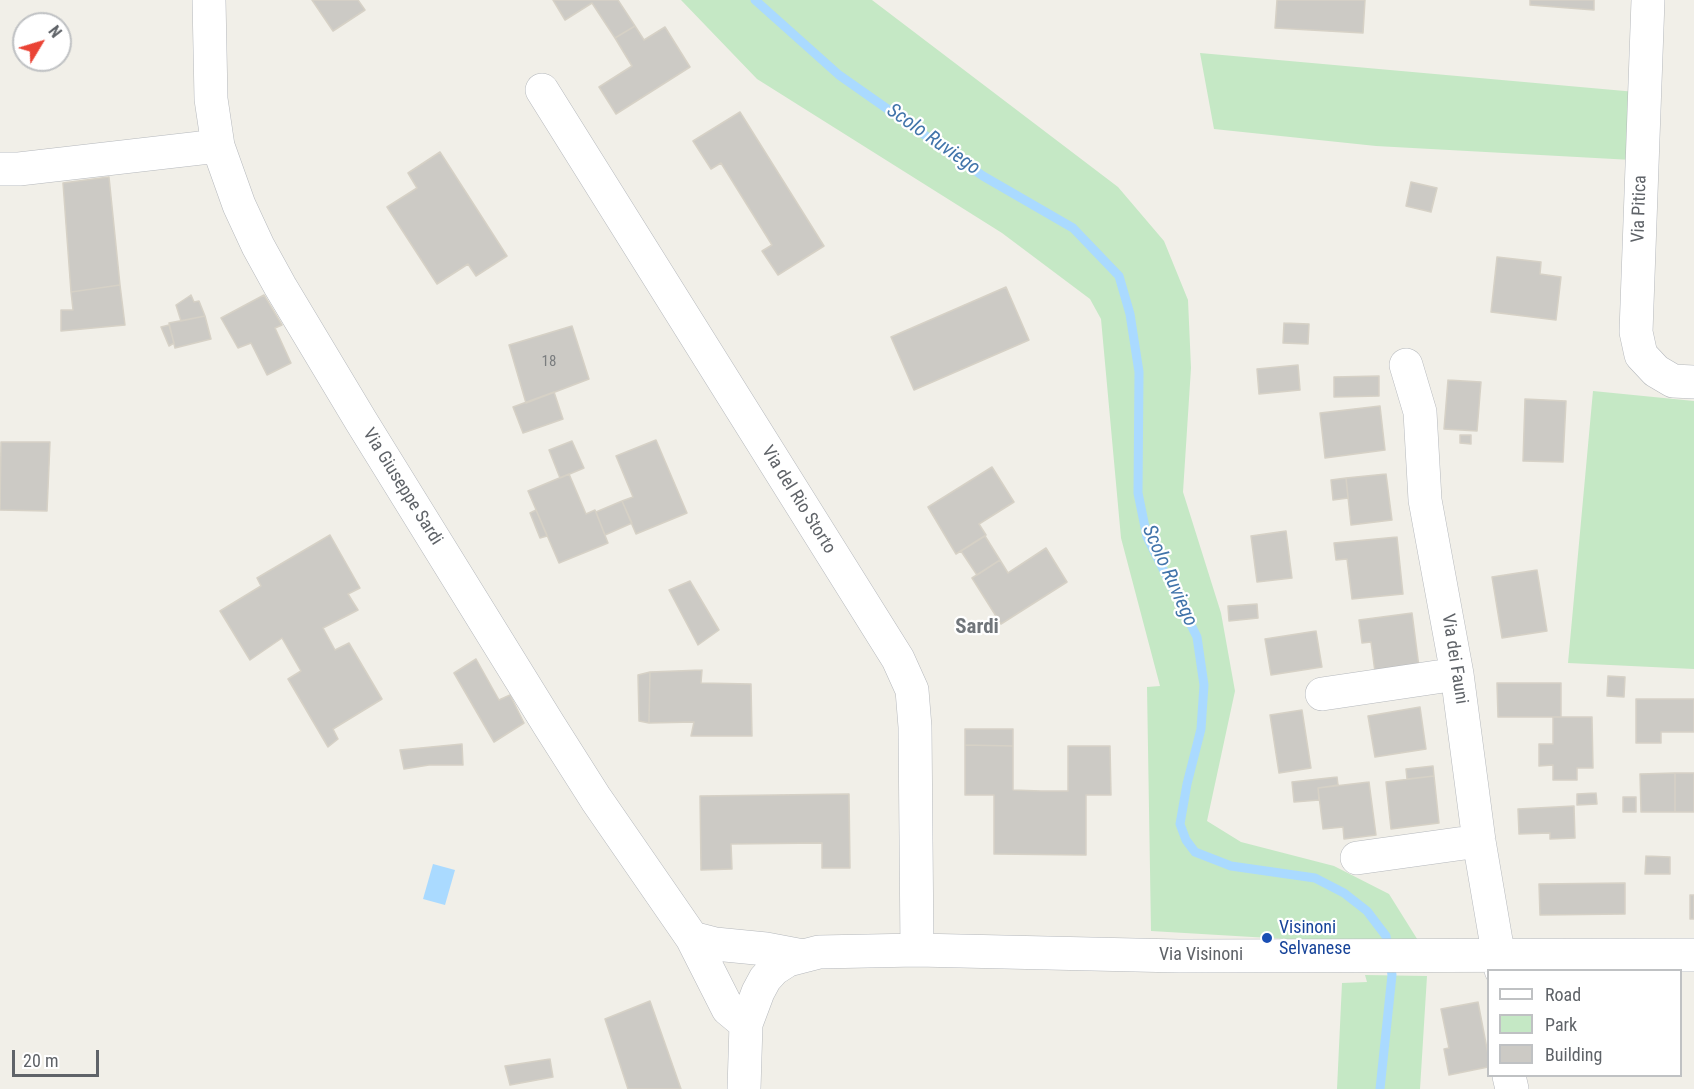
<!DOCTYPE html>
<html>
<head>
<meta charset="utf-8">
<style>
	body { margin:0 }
	#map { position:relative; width:1694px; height:1089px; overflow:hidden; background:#f1efe8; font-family:"Roboto Condensed",sans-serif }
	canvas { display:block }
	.legend { position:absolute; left:1487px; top:969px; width:195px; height:108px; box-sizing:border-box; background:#fff; border:2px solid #bfc1c3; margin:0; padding:8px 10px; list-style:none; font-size:18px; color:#5f6368 }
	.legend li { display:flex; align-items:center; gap:12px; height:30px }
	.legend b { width:30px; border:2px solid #bfc1c3 }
	.north { position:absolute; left:12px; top:12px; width:60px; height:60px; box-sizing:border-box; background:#fff; border:2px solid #bfc1c3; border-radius:50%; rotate:52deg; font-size:16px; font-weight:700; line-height:24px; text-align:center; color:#5f6368 }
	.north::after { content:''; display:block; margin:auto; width:21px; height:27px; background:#ea4335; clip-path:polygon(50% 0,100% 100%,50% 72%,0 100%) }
	.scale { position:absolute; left:12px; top:1050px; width:87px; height:27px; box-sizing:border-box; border:3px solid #5f6368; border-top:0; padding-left:8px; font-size:18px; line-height:21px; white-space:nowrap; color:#5f6368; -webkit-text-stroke:4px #fff; paint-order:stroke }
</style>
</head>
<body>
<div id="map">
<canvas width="1694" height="1089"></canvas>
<ul class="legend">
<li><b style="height:8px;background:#fff"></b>Road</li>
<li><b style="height:16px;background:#c5e8c5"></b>Park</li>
<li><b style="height:16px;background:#cccac5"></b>Building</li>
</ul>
<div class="north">N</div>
<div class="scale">20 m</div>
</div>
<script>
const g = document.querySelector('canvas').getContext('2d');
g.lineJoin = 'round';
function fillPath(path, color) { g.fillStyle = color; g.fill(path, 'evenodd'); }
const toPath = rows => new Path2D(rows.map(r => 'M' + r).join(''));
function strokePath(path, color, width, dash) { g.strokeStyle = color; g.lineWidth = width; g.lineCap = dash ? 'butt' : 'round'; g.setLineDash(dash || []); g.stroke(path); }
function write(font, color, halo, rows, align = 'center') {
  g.font = font + ' "Roboto Condensed",sans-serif'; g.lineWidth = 4.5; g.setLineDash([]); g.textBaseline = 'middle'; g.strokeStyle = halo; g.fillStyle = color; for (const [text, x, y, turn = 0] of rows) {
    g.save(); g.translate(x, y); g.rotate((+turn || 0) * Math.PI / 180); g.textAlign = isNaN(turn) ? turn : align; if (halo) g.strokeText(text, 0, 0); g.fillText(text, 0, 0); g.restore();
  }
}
fillPath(toPath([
	[681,0,872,0,1118,187,1164,241,1188,300,1191,368,1183,492,1221,613,1235,691,1207,821,1241,842,1334,866,1389,894,1419,942,1354,943,1151,931,1147,687,1160,686,1121,538,1101,319,1090,299,1002,233,757,79],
	[1200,53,1636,92,1632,160,1376,146,1214,129],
	[1593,391,1694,401,1694,669,1568,663],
	[1365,975,1427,976,1420,1089,1337,1089,1342,983,1367,982]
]), '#c5e8c5');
fillPath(toPath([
	[433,864,455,870,445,905,423,899]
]), '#aadaff');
strokePath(toPath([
	[755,0,839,75,983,176,1073,228,1119,276,1130,314,1139,372,1138,493,1147,537,1197,637,1204,685,1201,729,1187,784,1180,824,1186,840,1195,852,1231,866,1315,878,1344,893,1367,911,1386,936,1392,975,1380,1089]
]), '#aadaff', 9);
const building = toPath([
	[312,0,358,0,365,10,333,31,312,0],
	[553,0,618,0,635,26,615,38,592,3,565,20,553,0],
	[1277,0,1365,0,1363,33,1275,28,1277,0],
	[1530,0,1594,0,1594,10,1530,5,1530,0],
	[635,26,644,40,665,27,690,67,616,114,599,87,632,66,615,38,635,26],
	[740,112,824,246,778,275,762,251,772,245,721,163,711,169,693,141,740,112],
	[440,152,507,256,476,276,468,264,437,284,387,207,417,188,408,173,440,152],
	[109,177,120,285,71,292,63,183,109,177],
	[1411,182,1437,188,1431,212,1406,206,1411,182],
	[1497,257,1541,262,1540,274,1561,277,1556,320,1491,312,1497,257],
	[120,285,125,325,61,331,61,310,73,310,71,292,120,285],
	[1006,287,1029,340,914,390,891,337,1006,287],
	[191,295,194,302,199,301,205,316,181,321,176,305,191,295],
	[264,295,282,325,275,328,291,363,267,375,251,343,238,348,221,318,264,295],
	[205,316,211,339,175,348,169,323,205,316],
	[1284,323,1309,324,1308,344,1283,343,1284,323],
	[169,325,174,343,169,346,161,327,169,325],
	[572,326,589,379,526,403,509,345,572,326],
	[1298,365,1300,390,1259,394,1257,369,1298,365],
	[1379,376,1379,396,1334,397,1334,377,1379,376],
	[1448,380,1481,382,1477,431,1444,429,1448,380],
	[554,392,563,419,523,433,513,407,554,392],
	[1525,399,1566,401,1563,462,1523,461,1525,399],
	[1380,406,1385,450,1325,458,1320,413,1380,406],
	[1460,435,1471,435,1471,444,1460,443,1460,435],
	[656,440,687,513,636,534,622,501,633,497,616,456,656,440],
	[572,441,584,468,560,478,549,450,572,441],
	[1,442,50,442,47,511,0,510,1,442],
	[992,467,1014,502,979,524,986,535,956,554,928,507,992,467],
	[569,474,586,514,595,510,608,543,559,563,528,491,569,474],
	[1386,474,1392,520,1351,525,1346,478,1386,474],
	[1346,478,1348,498,1333,500,1331,480,1346,478],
	[622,501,632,523,605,535,596,512,622,501],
	[536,510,547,536,540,538,530,513,536,510],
	[1286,531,1292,578,1257,582,1251,536,1286,531],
	[330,535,360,588,348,594,358,610,323,628,335,650,349,643,382,699,333,729,338,739,328,747,288,679,301,671,282,638,250,660,220,611,261,586,257,578,330,535],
	[985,536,1000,560,977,575,961,551,985,536],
	[1397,537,1403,594,1352,599,1347,559,1336,560,1334,543,1397,537],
	[1046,548,1067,582,1001,624,972,578,1000,560,1008,573,1046,548],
	[1537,570,1547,631,1502,638,1492,577,1537,570],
	[690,581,719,630,698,645,669,590,690,581],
	[1257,604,1258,618,1229,621,1228,606,1257,604],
	[1412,613,1419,667,1375,672,1371,642,1362,643,1359,620,1412,613],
	[1316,631,1322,667,1271,675,1265,639,1316,631],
	[476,659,499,700,510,695,524,723,494,742,454,673,476,659],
	[702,670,701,683,751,684,752,736,691,736,694,722,649,723,650,672,702,670],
	[650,672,649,720,649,723,639,721,638,675,650,672],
	[1608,676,1625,677,1624,697,1607,696,1608,676],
	[1497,683,1561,683,1561,717,1498,717,1497,683],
	[1636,699,1694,699,1694,732,1661,732,1661,743,1636,743,1636,699],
	[1420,707,1426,749,1375,757,1368,716,1420,707],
	[1302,710,1311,768,1279,773,1270,715,1302,710],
	[1553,717,1592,717,1593,768,1577,768,1577,780,1553,780,1553,765,1539,766,1539,744,1553,744,1553,717],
	[965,729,1013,729,1013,746,965,745,965,729],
	[462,744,463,765,429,765,404,769,400,750,462,744],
	[965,745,1013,746,1013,790,1041,791,1068,791,1068,746,1110,746,1111,795,1086,795,1086,855,994,854,994,795,965,795,965,745],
	[1433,766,1434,776,1407,779,1406,769,1433,766],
	[1675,773,1694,773,1694,812,1675,812,1675,773],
	[1675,773,1675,812,1641,812,1640,774,1675,773],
	[1434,776,1439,823,1391,829,1386,782,1434,776],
	[1337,777,1338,785,1318,788,1319,800,1294,802,1292,782,1337,777],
	[1369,782,1376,835,1344,839,1343,827,1323,829,1318,788,1369,782],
	[1596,793,1597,804,1577,805,1577,794,1596,793],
	[849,794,850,868,822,868,822,843,731,844,732,869,701,870,700,796,849,794],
	[1623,797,1636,797,1636,812,1623,812,1623,797],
	[1574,806,1575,838,1550,839,1550,833,1519,834,1518,809,1574,806],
	[1646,856,1670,857,1670,874,1645,874,1646,856],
	[1625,883,1625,914,1540,915,1539,884,1625,883],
	[1690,895,1694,895,1694,919,1690,919,1690,895],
	[650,1001,681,1089,628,1089,605,1019,650,1001],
	[1478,1002,1488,1054,1488,1067,1449,1075,1444,1049,1449,1048,1441,1009,1478,1002],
	[550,1059,553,1077,510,1085,505,1066,550,1059]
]);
fillPath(building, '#cccac5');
strokePath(building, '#d6d1c6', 1.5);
const minor = toPath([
	[209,0,211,99,218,146,239,205,258,246,280,286,361,421,549,725,596,799,692,938,728,1009,746,1024],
	[1648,0,1636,332,1641,355,1656,371,1673,381,1694,382],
	[542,90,898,659,912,690,915,727,917,950],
	[0,169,19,169,218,146],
	[1406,365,1420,412,1425,500,1457,674,1479,841,1501,970],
	[1322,694,1457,674],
	[1357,858,1479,841],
	[692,938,715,944,766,949,803,956],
	[1509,1076,1512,1089],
	[744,1089,746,1024,758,992,765,979,774,969,788,960,819,952,917,950,1179,956,1694,955]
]);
strokePath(minor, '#b5b8bc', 34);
strokePath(minor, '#fff', 33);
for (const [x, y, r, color] of [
	[1267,938,6,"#1a4fb4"]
]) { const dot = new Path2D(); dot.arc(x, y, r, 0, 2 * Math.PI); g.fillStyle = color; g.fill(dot); strokePath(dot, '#fff', 2); }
write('15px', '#7a7d7f', null, [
	["18",549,362]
]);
write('18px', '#5f6368', '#fff', [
	["Via Pitica",1640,209,-88],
	["Via Giuseppe Sardi",402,487,58],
	["Via del Rio Storto",798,500,58],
	["Via dei Fauni",1454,659,81],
	["Via Visinoni",1201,955]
]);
write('18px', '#164399', '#fff', [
	["Visinoni",1279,928],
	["Selvanese",1279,949]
], 'left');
write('italic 20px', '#4174aa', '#fff', [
	["Scolo Ruviego",933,140,35],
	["Scolo Ruviego",1169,576,66]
]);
write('bold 21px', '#70757a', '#fff', [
	["Sardi",977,628]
]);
</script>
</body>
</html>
